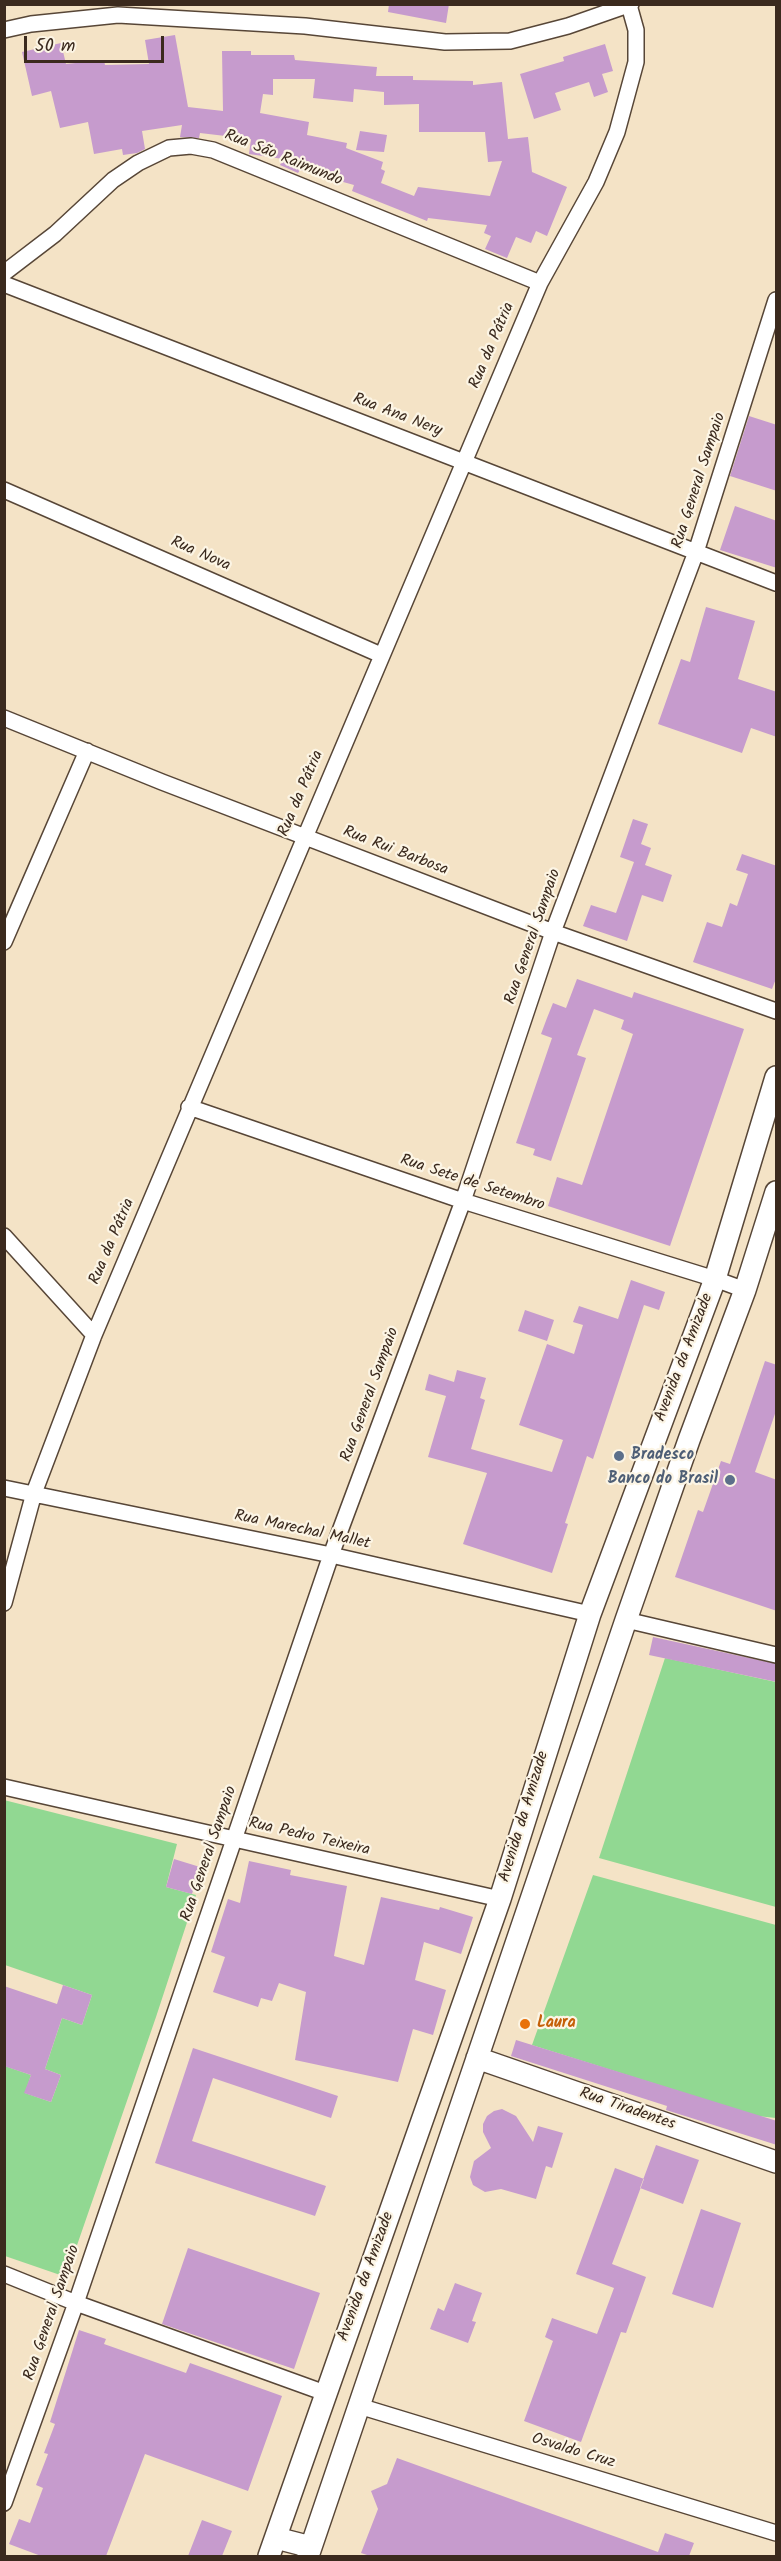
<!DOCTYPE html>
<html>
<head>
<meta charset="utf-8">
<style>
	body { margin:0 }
	#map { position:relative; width:781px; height:2561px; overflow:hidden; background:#f4e3c6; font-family:Kalam,sans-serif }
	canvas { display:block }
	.frame { position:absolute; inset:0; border:6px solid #3b2a1e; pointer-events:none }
	.scale { position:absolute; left:24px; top:36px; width:140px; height:27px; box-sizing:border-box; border:3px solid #3b2a1e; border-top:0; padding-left:8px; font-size:18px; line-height:21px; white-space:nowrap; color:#3b2a1e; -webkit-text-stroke:4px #fcf5e5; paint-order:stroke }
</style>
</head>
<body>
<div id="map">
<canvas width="781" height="2561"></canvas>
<div class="frame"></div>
<div class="scale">50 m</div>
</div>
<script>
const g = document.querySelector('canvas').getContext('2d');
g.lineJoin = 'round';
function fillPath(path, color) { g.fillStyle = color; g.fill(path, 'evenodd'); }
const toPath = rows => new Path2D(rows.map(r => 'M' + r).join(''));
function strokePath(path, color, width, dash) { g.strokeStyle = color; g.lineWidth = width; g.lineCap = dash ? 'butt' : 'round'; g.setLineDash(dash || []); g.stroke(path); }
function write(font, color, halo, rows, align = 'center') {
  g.font = font + ' Kalam,sans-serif'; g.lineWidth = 4.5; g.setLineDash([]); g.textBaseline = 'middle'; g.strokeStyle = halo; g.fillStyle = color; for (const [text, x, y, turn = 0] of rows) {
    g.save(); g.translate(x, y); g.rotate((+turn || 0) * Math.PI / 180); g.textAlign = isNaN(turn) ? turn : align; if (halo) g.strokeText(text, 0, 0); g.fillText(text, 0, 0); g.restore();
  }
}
fillPath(toPath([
	[665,1658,776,1682,776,1907,599,1858],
	[4,1800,177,1844,166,1887,196,1895,156,2017,66,2277,5,2256,5,2066,31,2075,25,2093,51,2102,61,2075,45,2069,62,2018,82,2025,92,1995,5,1965],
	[593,1875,776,1925,776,2118,757,2116,532,2045]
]), '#91d892');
fillPath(toPath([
	[389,4,449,4,446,23,388,12],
	[175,35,188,107,223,111,222,51,251,51,251,55,294,55,295,60,377,67,376,76,413,76,413,80,473,81,473,85,502,82,508,139,528,137,532,172,567,187,547,236,536,231,531,243,516,237,507,258,485,249,491,236,484,233,487,225,428,218,427,221,352,191,354,185,300,170,298,173,280,165,283,159,249,154,251,139,200,133,199,138,180,137,182,125,142,131,145,149,137,153,123,155,122,149,94,154,88,122,60,128,51,91,32,96,22,52,61,43,66,64,104,60,105,65,149,64,145,40],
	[273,79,315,79,313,98,353,102,354,89,384,92,384,105,419,104,419,132,485,132,488,162,502,161,490,196,418,187,414,196,381,183,385,171,381,169,383,162,346,148,347,143,307,135,309,122,260,113,263,94,273,95],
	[605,44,613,71,602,74,608,92,594,97,589,82,555,93,561,110,534,119,520,74,564,61,563,57],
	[360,131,387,135,384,152,356,150],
	[749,416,777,425,777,491,730,476],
	[735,506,777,521,777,568,720,550],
	[706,607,755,621,738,679,777,692,777,737,751,728,742,753,658,724,681,659,690,662],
	[633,819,648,824,641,844,651,848,645,865,672,875,663,902,642,895,627,941,583,926,591,905,616,913,634,862,620,857],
	[742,854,777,866,777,976,772,989,693,962,707,922,722,927,730,903,737,906,748,874,736,870],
	[577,979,632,998,634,992,744,1029,670,1246,548,1206,557,1177,582,1185,633,1034,621,1029,624,1020,594,1009,577,1055,586,1058,551,1161,533,1155,535,1149,516,1143,552,1038,541,1034,547,1018,553,1003,566,1008],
	[631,1280,665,1292,659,1310,644,1305,593,1459,587,1456,565,1523,568,1524,552,1573,463,1544,487,1473,428,1457,446,1396,425,1390,429,1374,454,1382,457,1370,486,1378,480,1398,485,1400,471,1449,552,1472,563,1440,519,1425,547,1344,574,1354,583,1325,573,1322,579,1306,618,1319],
	[525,1310,554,1320,547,1341,518,1331],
	[765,1361,777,1365,777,1408,755,1472,777,1480,777,1611,675,1577,698,1510,703,1512,721,1461,730,1464],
	[653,1637,777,1664,777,1682,649,1655],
	[174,1859,200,1867,192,1894,166,1887],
	[249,1861,291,1870,290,1875,347,1886,334,1956,364,1965,381,1897,439,1910,440,1907,473,1917,461,1954,424,1942,415,1980,446,1990,433,2035,413,2029,398,2082,295,2060,306,1992,279,1983,272,2001,261,1998,258,2007,213,1992,225,1957,211,1952,228,1899,240,1903],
	[63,1985,92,1995,82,2025,62,2018,45,2069,61,2075,51,2102,24,2093,31,2075,4,2066,4,1986,57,2004],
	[516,2040,777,2121,777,2145,666,2110,667,2106,511,2056],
	[193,2048,338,2096,331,2118,213,2078,192,2141,326,2186,315,2216,155,2163],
	[502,2109,516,2116,533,2142,538,2126,563,2133,552,2168,546,2166,536,2199,501,2189,485,2192,473,2185,470,2177,474,2161,491,2148,483,2132,483,2124,487,2116,494,2111],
	[656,2145,699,2160,683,2204,640,2188],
	[615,2168,644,2179,612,2264,646,2277,626,2333,621,2332,581,2442,524,2421,553,2341,545,2337,552,2318,597,2334,614,2288,576,2274],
	[701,2209,741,2223,713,2308,672,2294],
	[188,2248,320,2293,294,2369,162,2324],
	[455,2283,482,2293,472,2321,476,2322,468,2343,430,2329,438,2308,444,2311],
	[79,2330,106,2339,104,2344,186,2373,190,2363,282,2396,248,2491,145,2454,106,2556,41,2556,9,2544,19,2519,30,2523,43,2488,36,2485,48,2454,44,2453,55,2424,50,2422],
	[397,2458,658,2552,665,2533,694,2543,689,2556,370,2556,361,2553,378,2509,371,2491,387,2484],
	[202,2520,232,2531,222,2556,188,2556]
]), '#c69bcd');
const street = toPath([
	[4,30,31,24,118,15,305,26,445,42,510,41,568,26,631,4],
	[4,273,55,234,113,180,138,163,169,148,191,146,213,150,540,283],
	[4,284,776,583],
	[4,490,381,655],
	[4,718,162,782,553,932,776,1011],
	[4,942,87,751],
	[189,1107,463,1201,715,1279,745,1290],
	[4,1236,94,1335],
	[4,1488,331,1555,590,1614],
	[4,1603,34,1493,94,1335,540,283,596,182,617,132,636,62,636,30,629,5],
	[626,1620,776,1655],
	[4,1787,500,1899],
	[4,2274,76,2303,325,2393],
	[359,2406,776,2533],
	[4,2503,76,2303,331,1555,463,1201,553,932,696,552,776,300]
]);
const secondary = toPath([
	[477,2058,776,2162],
	[276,2538,311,2547],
	[269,2556,500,1899,590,1614,715,1279,776,1077],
	[308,2556,626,1620,689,1440,745,1290,776,1192]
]);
strokePath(street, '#574637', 18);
strokePath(secondary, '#574637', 24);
strokePath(street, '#fff', 15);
strokePath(secondary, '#fff', 21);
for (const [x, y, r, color] of [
	[619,1456,6,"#5c6f8a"],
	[730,1480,6,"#5c6f8a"],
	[525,2024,6,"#e8710a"]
]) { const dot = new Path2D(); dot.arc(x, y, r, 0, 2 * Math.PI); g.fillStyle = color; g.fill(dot); strokePath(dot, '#fcf5e5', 2); }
write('16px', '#3b2a1e', '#fcf5e5', [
	["Rua São Raimundo",283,159,22],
	["Rua da Pátria",493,346,-67],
	["Rua Ana Nery",397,416,21],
	["Rua General Sampaio",700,481,-72],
	["Rua Nova",200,555,24],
	["Rua da Pátria",302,794,-67],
	["Rua Rui Barbosa",395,852,21],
	["Rua General Sampaio",534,937,-71],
	["Rua Sete de Setembro",472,1184,18],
	["Rua da Pátria",113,1242,-67],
	["Avenida da Amizade",685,1358,-69],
	["Rua General Sampaio",371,1395,-70],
	["Rua Marechal Mallet",302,1531,12],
	["Avenida da Amizade",525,1817,-73],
	["Rua Pedro Teixeira",309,1838,13],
	["Rua General Sampaio",210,1854,-71],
	["Rua Tiradentes",627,2110,19],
	["Avenida da Amizade",367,2277,-70],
	["Rua General Sampaio",53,2313,-71],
	["Osvaldo Cruz",573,2452,17]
]);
write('bold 16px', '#4e5e75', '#fcf5e5', [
	["Bradesco",631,1456],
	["Banco do Brasil",718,1480,"right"]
], 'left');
write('bold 16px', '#c56008', '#fcf5e5', [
	["Laura",537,2024]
], 'left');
</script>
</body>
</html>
